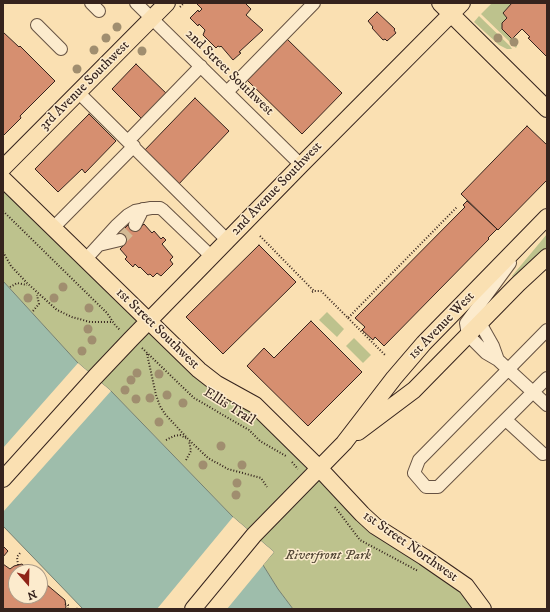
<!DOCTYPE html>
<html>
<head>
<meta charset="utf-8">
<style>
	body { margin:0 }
	#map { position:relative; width:550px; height:612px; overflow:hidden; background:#fae0b2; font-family:"IM FELL DW Pica",serif }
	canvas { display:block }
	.frame { position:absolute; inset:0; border:4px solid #35231d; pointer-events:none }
	.north { position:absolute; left:8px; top:564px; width:40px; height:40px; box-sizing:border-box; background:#fcebcd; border:1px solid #ac9b87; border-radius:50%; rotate:160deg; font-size:11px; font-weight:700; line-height:16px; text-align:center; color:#35231d }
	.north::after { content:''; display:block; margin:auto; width:14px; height:18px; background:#8f2418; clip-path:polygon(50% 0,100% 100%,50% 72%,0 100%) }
</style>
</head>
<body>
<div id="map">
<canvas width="550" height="612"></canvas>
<div class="frame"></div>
<div class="north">N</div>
</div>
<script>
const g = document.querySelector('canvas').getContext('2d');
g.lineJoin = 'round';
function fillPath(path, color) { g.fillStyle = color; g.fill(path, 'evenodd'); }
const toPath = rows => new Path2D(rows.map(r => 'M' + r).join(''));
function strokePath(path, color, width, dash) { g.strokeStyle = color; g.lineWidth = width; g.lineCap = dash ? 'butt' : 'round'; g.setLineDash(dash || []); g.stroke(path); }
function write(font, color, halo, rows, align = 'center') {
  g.font = font + ' "IM FELL DW Pica",serif'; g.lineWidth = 3; g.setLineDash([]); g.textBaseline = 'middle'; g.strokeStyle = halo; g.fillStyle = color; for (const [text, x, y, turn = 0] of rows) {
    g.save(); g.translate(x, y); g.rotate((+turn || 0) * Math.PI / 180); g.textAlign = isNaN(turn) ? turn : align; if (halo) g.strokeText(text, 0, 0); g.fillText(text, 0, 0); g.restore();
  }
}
fillPath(toPath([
	[492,3,512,3,503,13,507,18,502,23,502,29,517,43,517,46,516,48,481,14],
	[479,16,510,46,512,49,507,49,499,45,474,22],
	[3,179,217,384,319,468,483,609,293,609,278,589,263,565,274,552,233,517,111,391,78,363,3,281],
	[547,234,547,247,514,278,512,276],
	[327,312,344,329,337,337,319,320],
	[354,338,371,355,363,363,346,346]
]), '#bdc28d');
const water = toPath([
	[3,281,78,363,111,391,233,517,274,552,263,565,278,589,293,609,83,609,3,526,3,281]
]);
fillPath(water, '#9ebdab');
strokePath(water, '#747f72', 1);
fillPath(toPath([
	[78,363,111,391,3,512,3,448],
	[233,517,274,552,227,609,157,609]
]), '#fae0b2');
const building = toPath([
	[196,3,247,3,246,4,251,9,246,15,263,30,239,52,241,53,233,60,221,46,220,47,218,46,216,48,203,35,205,30,199,24,198,26,190,18,198,10,199,12,202,9,196,3],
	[512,3,547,3,547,57,528,38,530,37,522,29,512,39,502,29,502,23,507,18,503,13,512,3],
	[377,12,395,29,394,30,396,33,387,41,385,39,383,40,372,28,373,27,368,21,377,12],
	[3,32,19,47,20,46,55,81,20,116,21,118,3,136,3,32],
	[287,39,342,93,302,134,247,80,287,39],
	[136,64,169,96,144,121,112,89,136,64],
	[195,98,229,131,177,186,142,153,195,98],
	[89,114,116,141,85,173,82,169,58,192,35,169,89,114],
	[527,126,547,145,547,180,498,230,461,194,527,126],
	[467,201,497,229,488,238,489,239,384,346,375,337,373,340,362,330,365,327,355,318,465,207,463,205,467,201],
	[132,221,139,229,144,224,152,233,154,231,161,239,163,237,166,240,162,244,173,257,170,260,173,264,161,276,157,273,153,277,150,274,148,275,140,267,139,268,135,264,133,267,125,259,127,257,120,249,124,245,116,237,132,221],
	[259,245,296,282,223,354,186,317,259,245],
	[311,321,362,372,308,426,247,366,264,348,274,358,311,321],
	[3,546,8,551,3,557,3,546],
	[3,564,10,569,14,566,22,564,31,572,16,572,16,596,40,596,40,579,65,600,66,607,65,609,3,609,3,564]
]);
fillPath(building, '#d68f70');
strokePath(building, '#35231d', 1);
strokePath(toPath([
	[120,240,135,225]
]), '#d3ba94', 12, [12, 6]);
const minor = toPath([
	[91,3,99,11],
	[136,3,301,165],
	[37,25,61,49],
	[78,92,227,240],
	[227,92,314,3],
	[128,141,201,66],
	[135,225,143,209],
	[53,228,134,146],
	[99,245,120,240],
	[85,260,116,226,128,215,135,211,151,208,160,208,163,210,211,256],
	[510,263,466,323,468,335,486,353,498,360,547,405],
	[480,323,493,346,498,360],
	[547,330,419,460,414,473,426,487,438,487,547,378],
	[506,420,543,454]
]);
const major = toPath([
	[440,3,547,109],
	[3,168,167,3],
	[3,179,199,370,217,384,255,405,319,468,362,514,375,526,424,557,466,586,483,609],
	[358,432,414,390,518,284,547,257],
	[3,479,95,377,131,339,301,165,462,3],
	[193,609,254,535,344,443,394,378,424,343,547,217]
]);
strokePath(minor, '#665242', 14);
strokePath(major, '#35231d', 18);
strokePath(toPath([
	[180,7,184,3],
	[3,211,107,313,115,325,120,330],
	[260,236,314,291],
	[3,252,11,266,27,283,57,310,72,317,90,322,113,322],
	[10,287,17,283,27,285],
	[312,292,314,291,321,291,348,318,457,207],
	[33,311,39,304,37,295],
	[348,318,386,356],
	[142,348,194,398,249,430,260,441,286,456],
	[147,354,156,395,160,406,165,414,188,439,208,458,228,469,261,478,267,487],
	[166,440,174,436,180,435,186,438],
	[186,460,191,451,189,441],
	[292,462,298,469],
	[335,507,360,540,418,571],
	[18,565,17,557,20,553],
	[65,604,68,605,68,609],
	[77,609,78,608]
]), '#35231d', 2, [1, 2]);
strokePath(minor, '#fcebcd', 12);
strokePath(major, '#fae0b2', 16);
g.fillStyle = '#a08e6f';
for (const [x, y] of [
	[117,27],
	[106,38],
	[498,38],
	[514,42],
	[94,50],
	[142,51],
	[77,69],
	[63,287],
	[28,298],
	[54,298],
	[89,308],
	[88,329],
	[92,340],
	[82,351],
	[137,373],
	[159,374],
	[131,380],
	[125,390],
	[167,395],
	[150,398],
	[136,399],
	[183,403],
	[159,422],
	[221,446],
	[203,465],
	[242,465],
	[237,483],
	[236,495]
]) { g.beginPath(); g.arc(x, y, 4.5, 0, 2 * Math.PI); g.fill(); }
write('14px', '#35231d', '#fcebcd', [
	["2nd Street Southwest",229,73,44],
	["3rd Avenue Southwest",85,86,-45],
	["2nd Avenue Southwest",277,189,-46],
	["1st Avenue West",442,326,-46],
	["1st Street Southwest",157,329,44],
	["Ellis Trail",229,407,32],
	["1st Street Northwest",410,547,35]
]);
write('italic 14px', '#574b39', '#fcebcd', [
	["Riverfront Park",328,556]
]);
</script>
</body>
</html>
